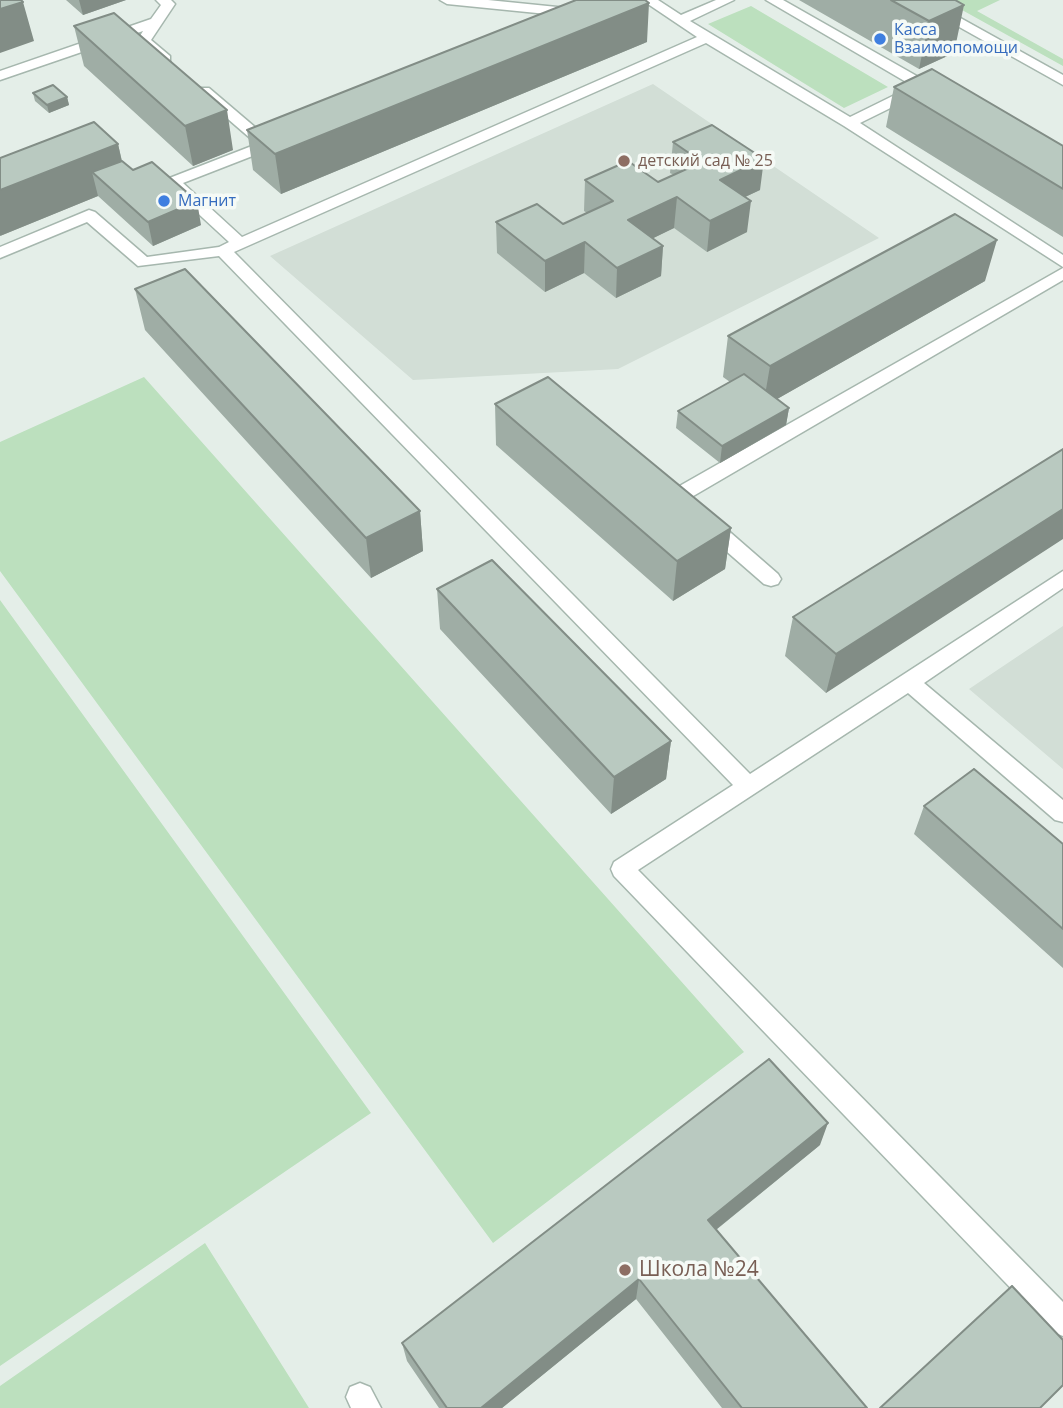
<!DOCTYPE html>
<html>
<head>
<meta charset="utf-8">
<style>
	body { margin:0 }
	canvas { display:block; background:#e4eee8 }
</style>
</head>
<body>
<canvas width="1063" height="1408"></canvas>
<script>
const g = document.querySelector('canvas').getContext('2d');
g.lineJoin = 'round';
function fillPath(path, color) { g.fillStyle = color; g.fill(path, 'evenodd'); }
const toPath = rows => new Path2D(rows.map(r => 'M' + r).join(''));
function strokePath(path, color, width, dash) { g.strokeStyle = color; g.lineWidth = width; g.lineCap = dash ? 'butt' : 'round'; g.setLineDash(dash || []); g.stroke(path); }
function write(font, color, halo, rows, align = 'center') {
  g.font = font + ' "Open Sans",sans-serif'; g.lineWidth = 7; g.setLineDash([]); g.textBaseline = 'middle'; g.strokeStyle = halo; g.fillStyle = color; for (const [text, x, y, turn = 0] of rows) {
    g.save(); g.translate(x, y); g.rotate((+turn || 0) * Math.PI / 180); g.textAlign = isNaN(turn) ? turn : align; if (halo) g.strokeText(text, 0, 0); g.fillText(text, 0, 0); g.restore();
  }
}
fillPath(toPath([
	[653,84,879,238,618,369,413,380,270,256],
	[1063,626,1063,769,969,689]
]), '#d2ded6');
fillPath(toPath([
	[944,0,1000,0,977,11,1063,59,1063,66],
	[751,6,888,87,844,108,708,24],
	[144,377,744,1052,493,1243,0,571,0,442],
	[0,600,371,1113,0,1366],
	[205,1243,309,1408,0,1408,0,1386]
]), '#bce0be');
const minor = toPath([
	[156,0,171,0,175,4,151,40,170,56,170,62,160,62,139,44,137,41,143,31,0,80,0,71,151,19,161,5,156,0],
	[440,0,488,0,577,9,584,13,577,17,447,4,440,0],
	[642,0,658,0,681,15,716,0,734,0,690,21,850,117,913,86,766,0,783,0,929,83,931,86,929,89,860,123,1063,255,1063,267,844,126,706,43,234,252,750,774,1063,571,1063,588,924,683,1063,800,1063,822,1055,820,908,693,638,870,1063,1302,1063,1336,1053,1332,614,876,611,869,614,862,733,785,219,256,138,266,87,222,0,258,0,247,89,210,95,212,147,257,219,247,229,242,164,182,167,179,257,144,199,94,197,91,199,88,209,88,276,145,273,148,183,183,242,237,697,37,642,0],
	[911,0,928,0,1063,75,1063,85,911,0],
	[1063,268,1063,280,683,502,676,504,669,502,667,497,669,492,1063,268],
	[709,518,716,520,778,574,781,579,778,584,771,586,764,584,702,530,699,525,702,520,709,518],
	[360,1383,370,1387,381,1408,351,1408,346,1397,350,1387,360,1383]
]);
strokePath(minor, '#a6b7ae', 3);
fillPath(minor, '#fff');
fillPath(toPath([
	[66,0,126,0,83,15],
	[799,0,955,0,954,53,919,69],
	[74,26,233,150,193,166,84,66],
	[647,42,281,194,253,170,247,130],
	[894,87,1063,146,1063,237,886,127],
	[33,93,67,97,69,105,49,113,35,101],
	[673,142,760,190,745,197,747,232,707,252,674,228,653,238,663,246,661,276,616,298,584,273,545,292,497,253,496,222,563,224,587,213,584,211,585,180,658,182,674,175,670,173],
	[118,144,122,161,201,225,153,246,98,196,0,236],
	[985,281,777,399,789,408,786,425,720,463,676,428,678,411,730,382,723,377,728,336],
	[135,289,420,511,423,551,371,578,145,330],
	[495,404,731,528,725,569,673,601,496,445],
	[1063,449,826,693,785,656,793,617],
	[437,589,671,741,666,779,611,814,440,629],
	[924,806,1063,844,1063,968,914,834],
	[820,1145,716,1230,867,1408,722,1408,636,1299,502,1408,439,1408,407,1361,402,1343]
]), '#9fada5');
fillPath(toPath([
	[79,0,126,0,83,15],
	[23,2,34,41,0,53,0,9],
	[649,3,647,42,281,194,275,154],
	[964,5,954,53,919,69,929,21],
	[67,97,69,105,49,113,47,105],
	[227,110,233,150,193,166,185,126],
	[118,144,127,185,92,172,98,196,0,236,0,190],
	[764,159,760,190,717,210,720,180],
	[677,197,674,228,627,251,628,220],
	[197,201,201,225,153,246,148,222],
	[751,201,747,232,707,252,710,221],
	[997,240,985,281,763,407,770,366],
	[585,242,584,273,545,292,545,261],
	[663,246,661,276,616,298,617,268],
	[789,408,786,425,720,463,722,446],
	[1063,509,1063,539,826,693,836,654],
	[420,511,423,551,371,578,366,538],
	[731,528,725,569,673,601,677,561],
	[671,741,666,779,611,814,614,777],
	[828,1123,820,1145,702,1241,708,1220],
	[639,1279,636,1299,502,1408,481,1408]
]), '#828d86');
const building = toPath([
	[0,0,21,0,23,2,0,9,0,0],
	[576,0,645,0,649,3,275,154,247,130,576,0],
	[891,0,955,0,964,5,929,21,891,0],
	[114,13,227,110,185,126,74,26,114,13],
	[932,69,1063,146,1063,189,894,87,932,69],
	[53,85,67,97,47,105,33,93,53,85],
	[94,122,118,144,0,190,0,158,94,122],
	[712,125,764,159,720,180,751,201,710,221,677,197,628,220,663,246,617,268,585,242,545,261,496,222,537,204,563,224,613,201,585,180,628,161,658,182,702,162,673,142,712,125],
	[122,161,133,170,152,162,197,201,148,222,92,172,122,161],
	[955,214,997,240,770,366,728,336,955,214],
	[185,269,420,511,366,538,135,289,185,269],
	[744,374,789,408,722,446,678,411,744,374],
	[548,377,731,528,677,561,495,404,548,377],
	[1063,449,1063,509,836,654,793,617,1063,449],
	[492,560,671,741,614,777,437,589,492,560],
	[974,769,1063,844,1063,929,924,806,974,769],
	[769,1059,828,1123,708,1220,867,1408,742,1408,639,1279,481,1408,447,1408,402,1343,769,1059],
	[1012,1286,1063,1340,1063,1385,1040,1408,880,1408,1012,1286]
]);
fillPath(building, '#b9c9c0');
strokePath(building, '#828d86', 2);
for (const [x, y, r, color] of [
	[880,39,7,"#3f7fe0"],
	[624,161,7,"#8d6e63"],
	[164,201,7,"#3f7fe0"],
	[625,1270,7,"#8d6e63"]
]) { const dot = new Path2D(); dot.arc(x, y, r, 0, 2 * Math.PI); g.fillStyle = color; g.fill(dot); strokePath(dot, '#f5faf6', 2.5); }
write('16px', '#366cbe', '#f5faf6', [
	["Касса",894,30],
	["Взаимопомощи",894,48],
	["Магнит",178,201]
], 'left');
write('16px', '#785e54', '#f5faf6', [
	["детский сад № 25",638,161]
], 'left');
write('21px', '#785e54', '#f5faf6', [
	["Школа №24",639,1270]
], 'left');
</script>
</body>
</html>
